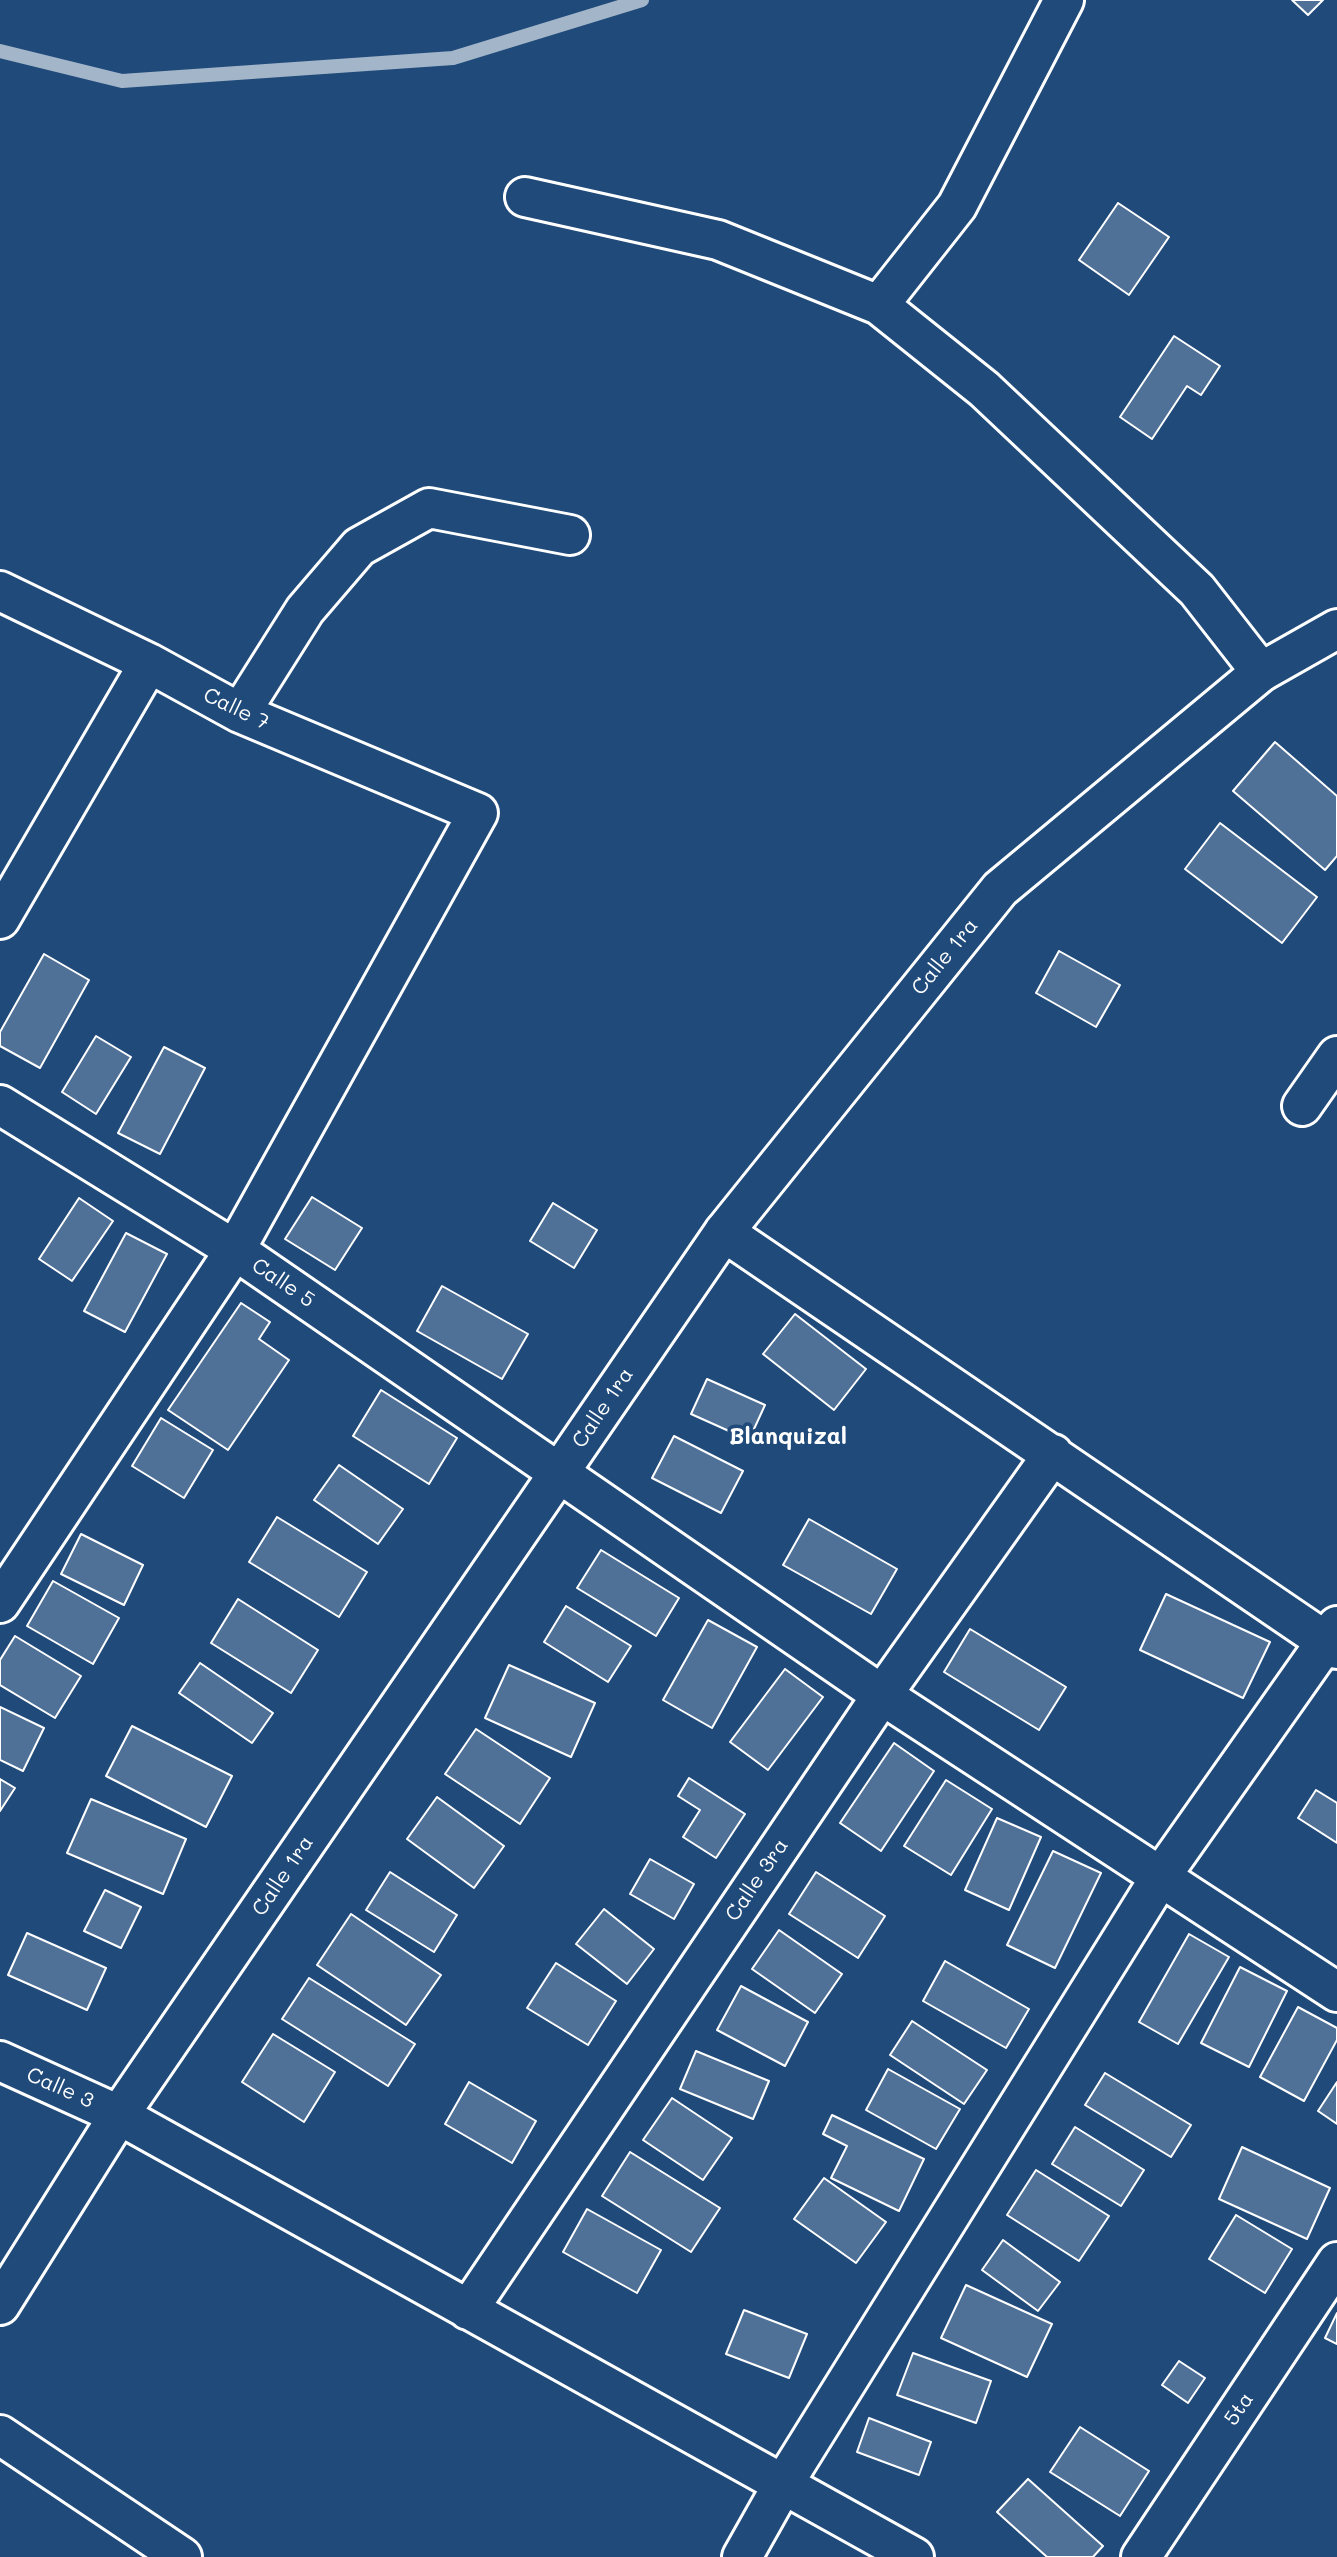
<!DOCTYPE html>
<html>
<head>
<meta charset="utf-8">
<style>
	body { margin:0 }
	canvas { display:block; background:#1f4a7a }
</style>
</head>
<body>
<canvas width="1337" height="2557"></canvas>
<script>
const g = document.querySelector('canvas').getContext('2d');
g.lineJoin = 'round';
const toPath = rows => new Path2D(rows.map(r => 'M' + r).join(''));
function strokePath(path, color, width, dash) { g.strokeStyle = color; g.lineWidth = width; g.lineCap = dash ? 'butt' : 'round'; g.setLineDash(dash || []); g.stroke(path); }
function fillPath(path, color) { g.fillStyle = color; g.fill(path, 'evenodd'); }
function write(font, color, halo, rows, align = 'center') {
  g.font = font + ' Mali,sans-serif'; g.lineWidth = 7; g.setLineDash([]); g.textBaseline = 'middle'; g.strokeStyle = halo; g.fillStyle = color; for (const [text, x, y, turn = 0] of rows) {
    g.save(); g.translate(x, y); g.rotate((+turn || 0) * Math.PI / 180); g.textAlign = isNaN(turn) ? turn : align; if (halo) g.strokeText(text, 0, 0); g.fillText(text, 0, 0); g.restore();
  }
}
strokePath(toPath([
	[0,51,122,81,453,58,642,0]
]), '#a3b5c8', 14);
const building = toPath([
	[1292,0,1323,0,1308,15,1292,0],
	[1118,203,1169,237,1129,295,1079,260,1118,203],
	[1174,336,1220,366,1201,395,1187,386,1152,439,1120,417,1174,336],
	[1275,742,1337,796,1337,856,1325,870,1233,791,1275,742],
	[1220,823,1317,897,1282,943,1185,869,1220,823],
	[1059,951,1120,985,1096,1027,1036,993,1059,951],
	[44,954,89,980,40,1068,0,1046,0,1032,44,954],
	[96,1036,131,1057,96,1114,62,1092,96,1036],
	[164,1047,205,1068,160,1154,118,1133,164,1047],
	[312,1197,362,1228,335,1270,285,1239,312,1197],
	[79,1198,113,1221,72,1281,39,1259,79,1198],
	[553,1203,597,1230,574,1268,530,1241,553,1203],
	[126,1233,167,1254,125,1332,84,1311,126,1233],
	[442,1286,528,1334,502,1379,417,1331,442,1286],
	[241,1303,270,1322,259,1339,289,1360,228,1450,168,1410,241,1303],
	[795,1314,866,1369,834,1410,763,1354,795,1314],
	[707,1379,765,1405,749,1440,691,1414,707,1379],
	[381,1390,457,1438,429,1484,353,1436,381,1390],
	[161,1418,213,1450,184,1498,132,1466,161,1418],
	[674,1436,743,1471,721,1513,652,1478,674,1436],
	[339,1465,403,1509,378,1544,314,1500,339,1465],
	[277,1517,367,1572,339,1617,249,1562,277,1517],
	[809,1519,897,1569,871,1614,783,1565,809,1519],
	[81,1534,143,1565,124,1605,61,1574,81,1534],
	[601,1550,679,1598,656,1636,577,1588,601,1550],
	[53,1581,119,1618,93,1664,27,1626,53,1581],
	[1166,1594,1270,1642,1243,1698,1140,1650,1166,1594],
	[238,1599,318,1650,291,1693,211,1643,238,1599],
	[566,1606,631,1646,608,1682,544,1642,566,1606],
	[708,1620,757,1647,712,1728,663,1700,708,1620],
	[970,1629,1066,1687,1039,1730,944,1672,970,1629],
	[15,1636,81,1676,55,1718,0,1685,0,1660,15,1636],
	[200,1663,273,1713,252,1743,179,1693,200,1663],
	[509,1665,595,1703,571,1757,485,1718,509,1665],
	[785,1669,823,1697,768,1770,730,1742,785,1669],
	[0,1707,44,1728,23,1771,0,1760,0,1707],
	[132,1726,232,1776,206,1827,106,1776,132,1726],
	[476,1729,550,1778,520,1824,445,1774,476,1729],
	[894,1743,934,1771,881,1851,840,1823,894,1743],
	[689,1778,745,1814,716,1858,683,1837,700,1810,678,1796,689,1778],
	[0,1779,15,1788,0,1811,0,1779],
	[946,1780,992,1809,951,1875,904,1846,946,1780],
	[1316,1790,1337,1803,1337,1843,1298,1818,1316,1790],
	[437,1797,504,1846,474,1888,407,1839,437,1797],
	[91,1799,186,1839,163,1894,67,1853,91,1799],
	[997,1818,1041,1837,1009,1910,965,1890,997,1818],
	[1053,1851,1101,1873,1055,1968,1007,1945,1053,1851],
	[650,1859,694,1884,674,1919,630,1894,650,1859],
	[390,1872,457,1915,434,1952,366,1910,390,1872],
	[816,1872,885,1916,858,1958,789,1914,816,1872],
	[105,1890,141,1907,121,1948,84,1931,105,1890],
	[604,1909,654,1949,627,1984,576,1944,604,1909],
	[351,1914,441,1975,406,2025,317,1965,351,1914],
	[779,1930,842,1974,815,2013,752,1969,779,1930],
	[27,1933,106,1968,87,2010,8,1975,27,1933],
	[1189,1934,1229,1957,1178,2044,1139,2022,1189,1934],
	[945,1961,1029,2009,1006,2048,923,2001,945,1961],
	[556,1963,616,2001,588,2045,527,2008,556,1963],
	[1240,1967,1287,1991,1249,2067,1201,2043,1240,1967],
	[309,1978,415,2044,388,2086,282,2019,309,1978],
	[741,1986,808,2022,785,2066,717,2030,741,1986],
	[1298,2007,1337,2028,1337,2040,1304,2101,1260,2077,1298,2007],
	[912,2021,987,2070,964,2104,890,2055,912,2021],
	[273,2034,335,2072,304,2122,242,2082,273,2034],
	[696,2051,769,2081,753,2119,680,2089,696,2051],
	[888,2069,960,2109,936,2149,866,2110,888,2069],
	[1105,2073,1191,2125,1171,2157,1085,2105,1105,2073],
	[469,2082,536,2121,512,2163,445,2124,469,2082],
	[1337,2082,1337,2124,1318,2111,1337,2082],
	[672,2098,732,2138,703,2180,643,2140,672,2098],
	[832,2115,924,2159,899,2211,831,2178,847,2146,823,2134,832,2115],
	[1075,2127,1144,2170,1121,2206,1052,2164,1075,2127],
	[1242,2147,1330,2188,1307,2239,1219,2199,1242,2147],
	[630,2152,720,2208,691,2252,602,2196,630,2152],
	[1036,2170,1109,2216,1079,2261,1007,2215,1036,2170],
	[824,2178,886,2222,856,2263,794,2219,824,2178],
	[587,2209,661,2250,637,2293,563,2252,587,2209],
	[1236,2215,1292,2249,1265,2293,1209,2259,1236,2215],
	[1003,2240,1060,2282,1038,2311,982,2270,1003,2240],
	[966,2285,1052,2324,1027,2377,941,2338,966,2285],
	[744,2310,807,2334,789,2378,726,2354,744,2310],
	[1337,2313,1337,2344,1325,2338,1337,2313],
	[913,2353,991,2381,976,2423,897,2395,913,2353],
	[1179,2361,1205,2378,1188,2403,1162,2385,1179,2361],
	[869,2418,931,2442,919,2475,857,2452,869,2418],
	[1080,2427,1149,2471,1120,2516,1050,2472,1080,2427],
	[1028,2479,1103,2546,1093,2557,1047,2557,997,2512,1028,2479]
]);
fillPath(building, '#507197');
strokePath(building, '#fff', 2);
const street = toPath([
	[525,197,718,240,879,305,984,389,1197,590,1261,672],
	[879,305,957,206,1064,0],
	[0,591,149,663,240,713,478,813,235,1250,0,1603],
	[240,713,305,610,359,547,429,508,570,535],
	[0,919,149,663],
	[0,1105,235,1250,882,1695,1337,1992],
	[1302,1106,1337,1056],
	[724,1232,1337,1649],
	[0,2061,119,2115,914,2557],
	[468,2310,882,1695,1053,1454],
	[0,2435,182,2557],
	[742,2557,782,2486,1161,1876,1337,1626],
	[1141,2557,1337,2262]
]);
const secondary = toPath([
	[0,2305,119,2115,724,1232,1000,889,1261,672,1337,629]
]);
strokePath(street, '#fff', 44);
strokePath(secondary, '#fff', 44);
strokePath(street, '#1f4a7a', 38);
strokePath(secondary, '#1f4a7a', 38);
write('21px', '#fff', '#1f4a7a', [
	["Calle 7",236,709,26],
	["Calle 1ra",945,957,-51],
	["Calle 5",283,1283,34],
	["Calle 1ra",603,1408,-56],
	["Calle 1ra",283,1876,-56],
	["Calle 3ra",757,1880,-56],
	["Calle 3",60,2088,24],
	["5ta",1239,2409,-56]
]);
write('bold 23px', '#fff', '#1f4a7a', [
	["Blanquizal",788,1437]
]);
</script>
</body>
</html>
